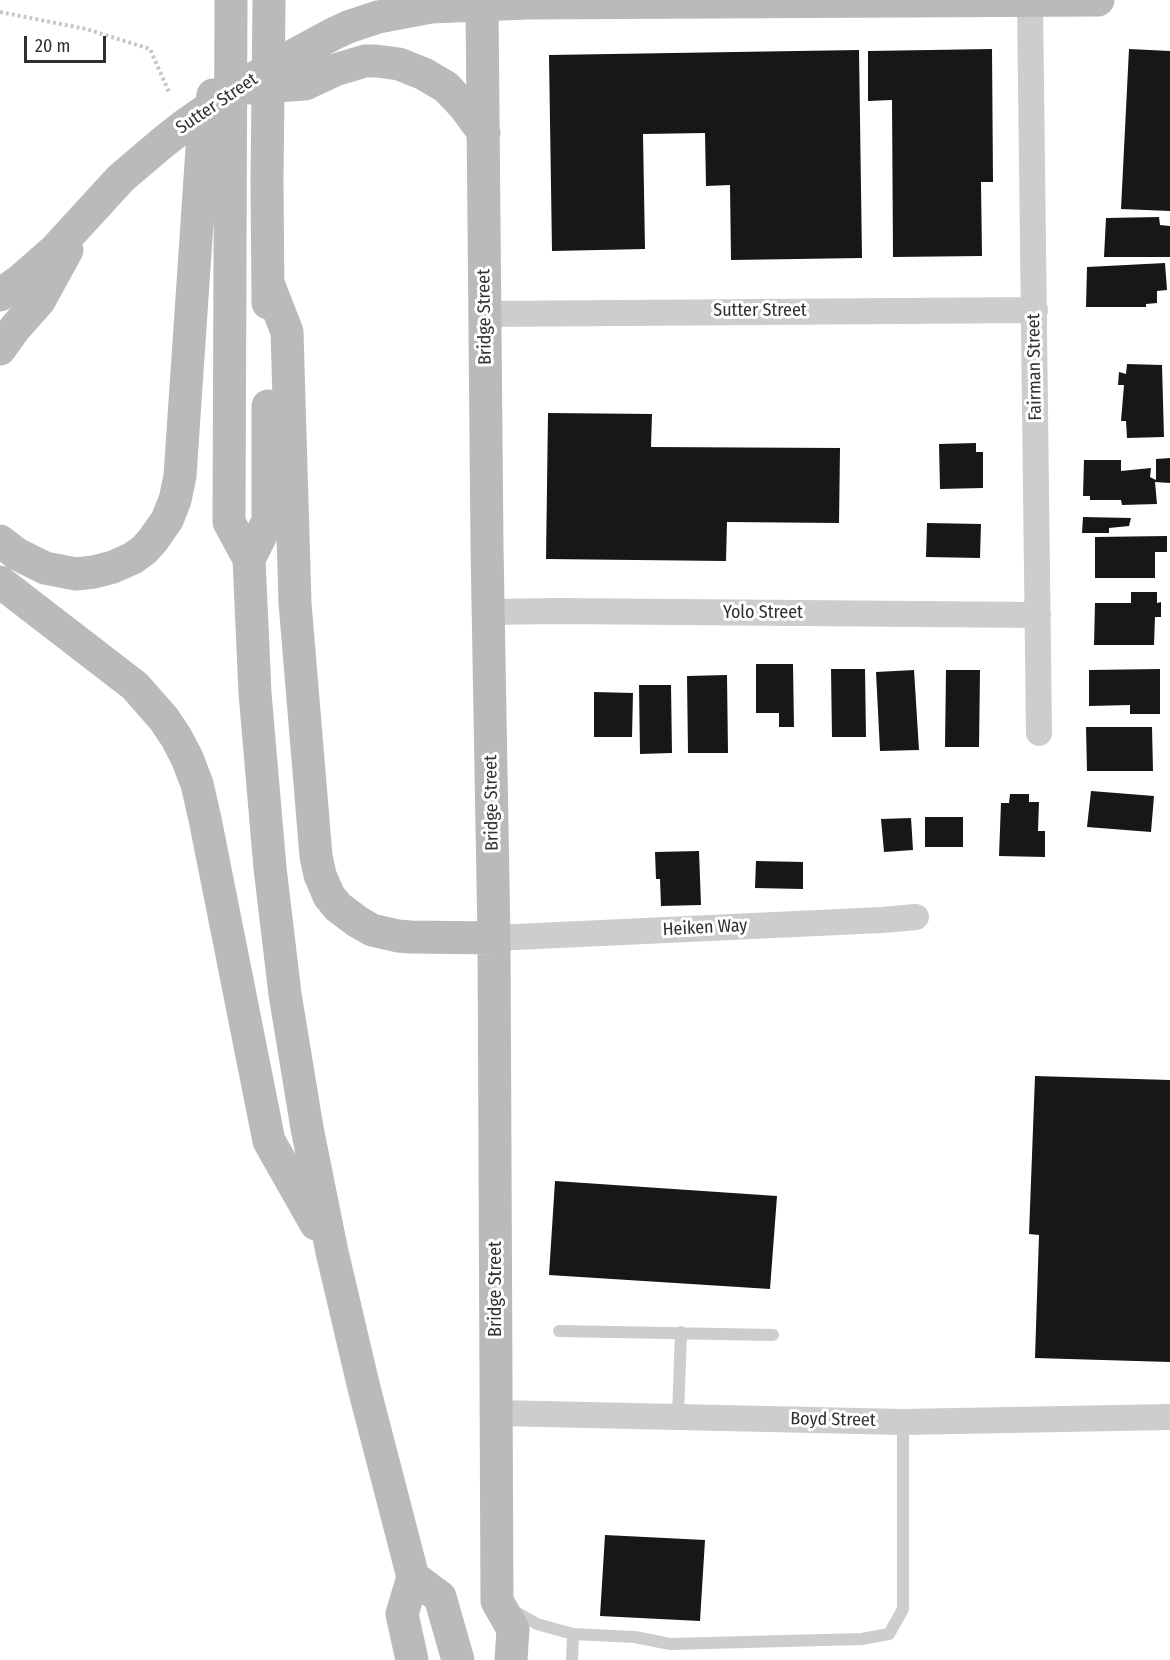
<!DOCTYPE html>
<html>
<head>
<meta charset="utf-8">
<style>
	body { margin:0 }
	#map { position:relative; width:1170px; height:1660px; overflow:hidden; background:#fff; font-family:"Fira Sans Condensed",sans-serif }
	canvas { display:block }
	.scale { position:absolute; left:24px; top:36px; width:82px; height:27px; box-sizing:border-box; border:3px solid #303030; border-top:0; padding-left:8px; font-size:18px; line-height:21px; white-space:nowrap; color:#303030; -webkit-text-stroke:4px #fff; paint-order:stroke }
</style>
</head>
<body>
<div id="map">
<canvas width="1170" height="1660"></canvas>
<div class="scale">20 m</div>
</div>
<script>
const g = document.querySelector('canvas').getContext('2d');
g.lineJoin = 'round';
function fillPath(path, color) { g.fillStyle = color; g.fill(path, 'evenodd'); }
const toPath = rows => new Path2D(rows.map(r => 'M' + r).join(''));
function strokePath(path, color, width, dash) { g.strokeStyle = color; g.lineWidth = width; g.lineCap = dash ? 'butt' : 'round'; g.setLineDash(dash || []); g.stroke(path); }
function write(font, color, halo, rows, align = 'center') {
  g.font = font + ' "Fira Sans Condensed",sans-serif'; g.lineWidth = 6; g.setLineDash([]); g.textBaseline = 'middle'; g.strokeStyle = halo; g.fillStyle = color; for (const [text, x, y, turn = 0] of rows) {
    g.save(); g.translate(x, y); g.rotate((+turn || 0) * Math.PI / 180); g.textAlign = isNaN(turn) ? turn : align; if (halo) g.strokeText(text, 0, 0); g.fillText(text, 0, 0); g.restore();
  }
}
fillPath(toPath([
	[992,49,993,182,981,182,982,256,893,257,892,100,868,101,868,51],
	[1129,49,1170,51,1170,211,1121,209],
	[859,50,862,258,731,260,730,185,706,186,705,133,643,134,645,249,552,251,549,55],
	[1159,217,1160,225,1170,226,1170,257,1104,257,1106,218],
	[1165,263,1167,290,1157,291,1157,303,1146,304,1146,307,1086,307,1087,267],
	[1127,364,1162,365,1164,437,1127,438,1126,421,1121,421,1124,385,1118,385,1119,372,1126,374],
	[548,413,652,414,651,447,840,448,839,523,727,522,726,561,546,559],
	[976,443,976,452,983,452,983,488,940,489,939,444],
	[1170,458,1170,483,1155,482,1157,504,1122,505,1121,500,1090,500,1090,496,1083,496,1084,460,1121,460,1121,471,1151,468,1150,477,1156,480,1156,459],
	[1083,517,1131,518,1129,526,1109,528,1109,533,1082,533],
	[927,523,981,524,980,558,926,557],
	[1167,536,1167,552,1155,552,1155,578,1095,578,1095,537],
	[1131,592,1157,592,1157,603,1161,602,1161,617,1155,617,1154,645,1094,645,1095,603,1131,603],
	[756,664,793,664,794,727,779,727,779,713,756,713],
	[831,669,865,669,866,737,832,737],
	[1160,669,1160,714,1130,714,1130,705,1089,706,1089,670],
	[914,670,919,750,880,751,876,672],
	[946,670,980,670,979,747,945,747],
	[727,675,728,753,688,753,687,676],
	[639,685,671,685,672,753,640,754],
	[594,692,633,693,632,737,594,737],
	[1086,727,1152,727,1153,771,1087,771],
	[1091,791,1154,796,1151,832,1087,827],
	[1010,794,1029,794,1029,802,1039,802,1038,831,1045,831,1045,857,999,856,1001,803,1009,803],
	[925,817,963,817,963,847,925,847],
	[911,818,913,850,884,852,881,819],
	[699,851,701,905,661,906,660,879,656,879,655,852],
	[756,861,803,862,803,889,755,888],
	[1035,1076,1170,1080,1170,1362,1035,1358,1039,1235,1029,1234],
	[555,1181,777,1196,770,1289,549,1275],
	[605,1535,705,1540,700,1621,600,1616]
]), '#171717');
strokePath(toPath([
	[0,12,86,29,150,49,169,92]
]), '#c7c7c7', 4, [3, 3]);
strokePath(toPath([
	[559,1331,773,1335],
	[678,1416,681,1332],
	[512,1610,537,1624,573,1634,635,1637,670,1644,862,1639,889,1634,903,1609,903,1422],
	[572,1660,573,1634]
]), '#cdcdcd', 12);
strokePath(toPath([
	[1030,2,1039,733],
	[484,314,1035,310],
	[488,612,558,611,1038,615],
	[494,938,882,920,916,917],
	[497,1413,903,1422,1170,1417]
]), '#cdcdcd', 26);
strokePath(toPath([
	[231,0,229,522,249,559,255,693,270,868,285,994,307,1128,332,1252,364,1388,413,1577,402,1614,412,1660],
	[482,5,487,547,494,938,497,1601,513,1629,511,1660],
	[247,88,305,84,335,70,365,61,376,61,399,64,424,74,446,87,464,106,484,133],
	[268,283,287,332,295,603,316,856,320,875,329,896,338,907,358,922,372,930,398,936,411,937,494,938],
	[0,295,22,279,55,250,121,178,161,144,185,125,238,88,283,61,333,34,348,27,378,17,431,7,526,3,1098,0],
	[268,303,267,181,269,0],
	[0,349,15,328,39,301,67,250],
	[0,541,17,554,45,568,76,574,94,572,113,567,133,558,144,550,153,540,167,520,175,500,180,476,202,149,213,95],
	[249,559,268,521,268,406],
	[0,582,135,686,164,719,176,737,187,758,197,784,205,819,269,1141,316,1224],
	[413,1577,440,1597,458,1660]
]), '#bababa', 33);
write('18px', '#303030', '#fff', [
	["Sutter Street",217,104,-34],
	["Sutter Street",760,311],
	["Bridge Street",485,317,-91],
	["Fairman Street",1035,367,-91],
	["Yolo Street",763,613],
	["Bridge Street",492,803,-91],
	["Heiken Way",705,928,-3],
	["Bridge Street",496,1289,-90],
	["Boyd Street",833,1420,1]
]);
</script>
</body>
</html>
